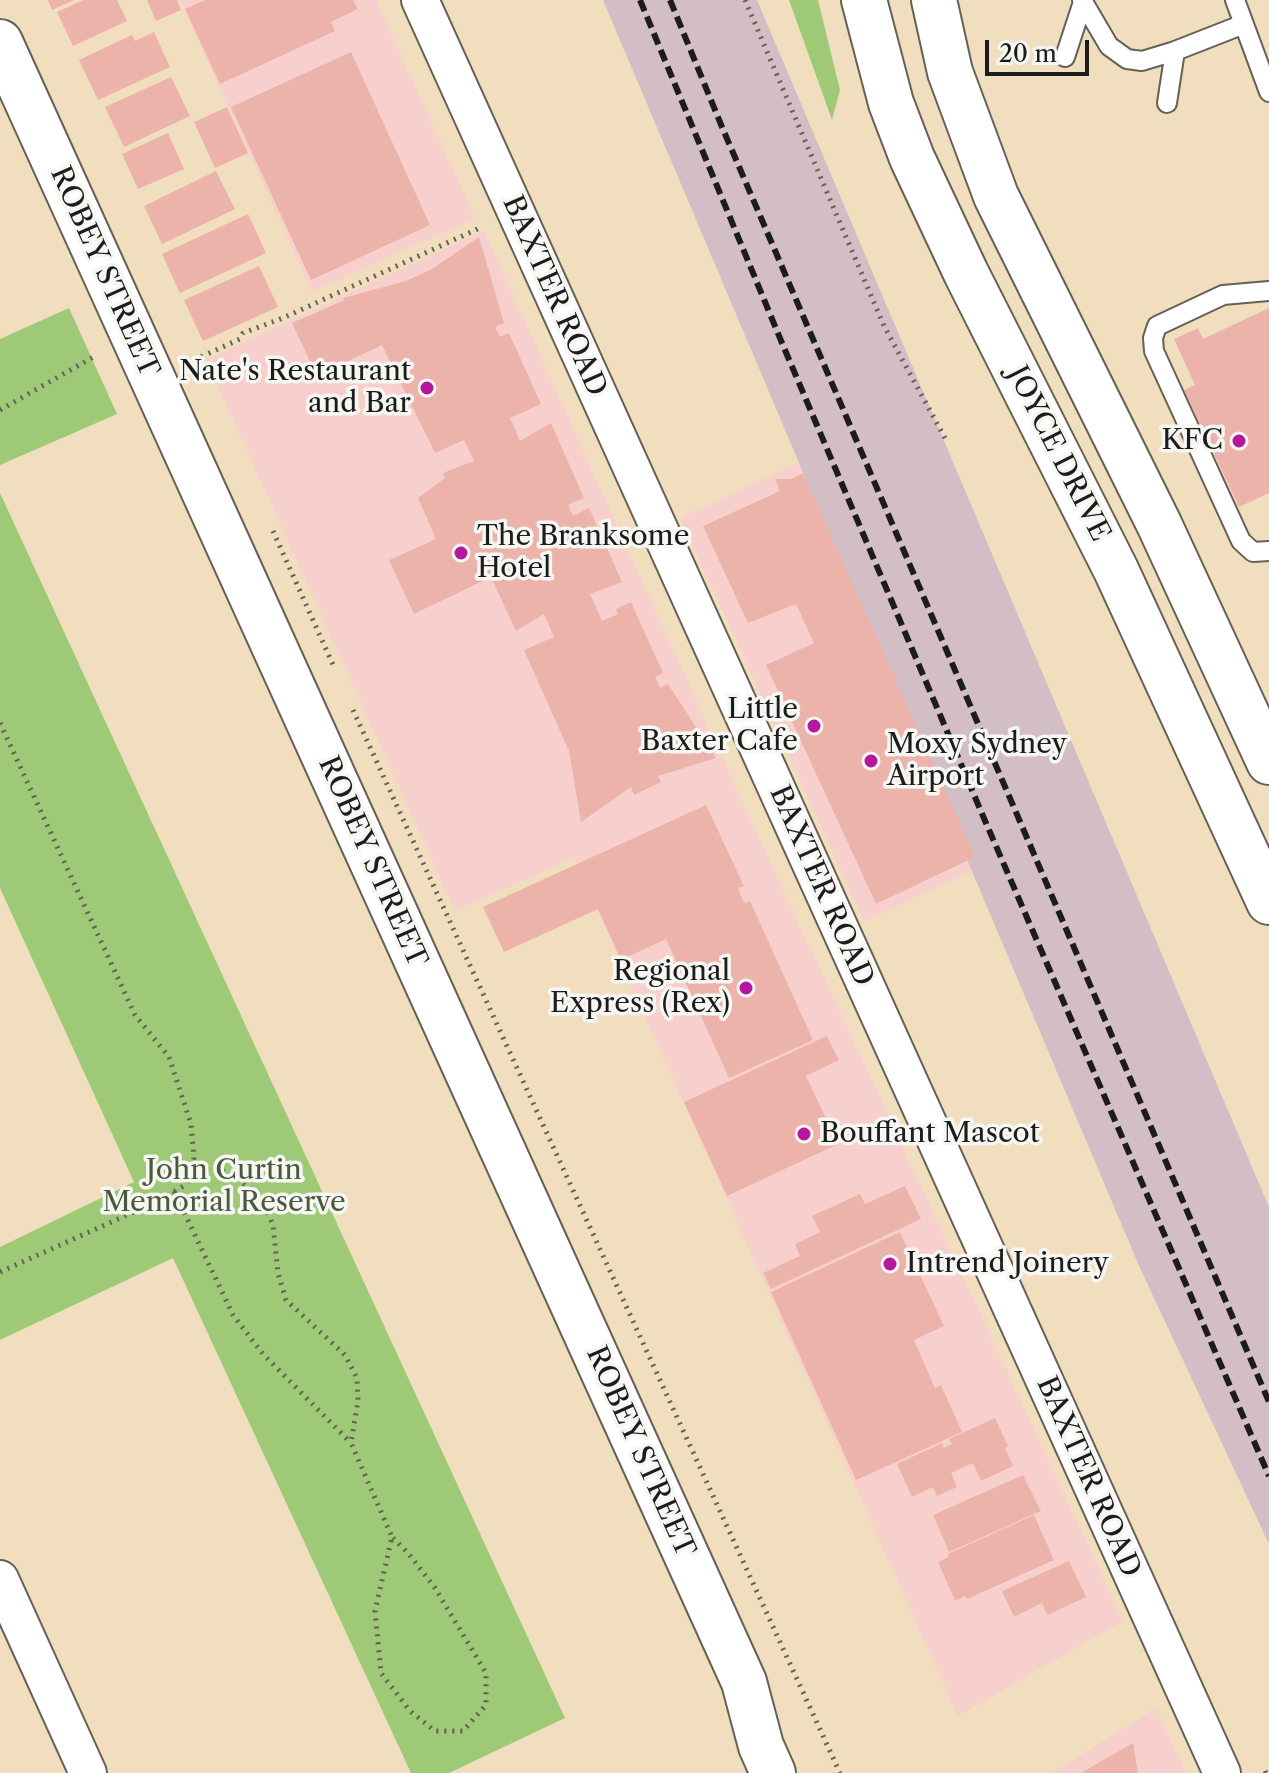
<!DOCTYPE html>
<html>
<head>
<meta charset="utf-8">
<style>
	body { margin:0 }
	#map { position:relative; width:1269px; height:1773px; overflow:hidden; background:#f0debf; font-family:"Libre Caslon Text",serif }
	canvas { display:block }
	.scale { position:absolute; left:985px; top:40px; width:104px; height:36px; box-sizing:border-box; border:4px solid #1c1c1c; border-top:0; padding-left:10px; font-size:24px; line-height:28px; white-space:nowrap; color:#1c1c1c; -webkit-text-stroke:6px #f6f6f2; paint-order:stroke }
</style>
</head>
<body>
<div id="map">
<canvas width="1269" height="1773"></canvas>
<div class="scale">20 m</div>
</div>
<script>
const g = document.querySelector('canvas').getContext('2d');
g.lineJoin = 'round';
function fillPath(path, color) { g.fillStyle = color; g.fill(path, 'evenodd'); }
const toPath = rows => new Path2D(rows.map(r => 'M' + r).join(''));
function strokePath(path, color, width, dash) { g.strokeStyle = color; g.lineWidth = width; g.lineCap = dash ? 'butt' : 'round'; g.setLineDash(dash || []); g.stroke(path); }
function write(font, color, halo, rows, align = 'center') {
  g.font = font + ' "Libre Caslon Text",serif'; g.lineWidth = 7; g.setLineDash([]); g.textBaseline = 'middle'; g.strokeStyle = halo; g.fillStyle = color; for (const [text, x, y, turn = 0] of rows) {
    g.save(); g.translate(x, y); g.rotate((+turn || 0) * Math.PI / 180); g.textAlign = isNaN(turn) ? turn : align; if (halo) g.strokeText(text, 0, 0); g.fillText(text, 0, 0); g.restore();
  }
}
fillPath(toPath([
	[180,0,376,0,475,218,312,292],
	[484,231,735,786,1123,1621,958,1716,574,858,455,911,206,360],
	[805,460,989,864,864,921,680,518],
	[1156,1708,1186,1773,1052,1773]
]), '#f7d0ce');
fillPath(toPath([
	[603,0,757,0,1269,1207,1269,1544,1140,1268]
]), '#d2bec4');
fillPath(toPath([
	[789,0,818,0,840,90,832,120],
	[69,308,117,414,0,465,0,339],
	[0,493,565,1718,449,1773,411,1773,173,1258,0,1340,0,1247,134,1182,0,888]
]), '#9eca77');
fillPath(toPath([
	[48,0,74,0,52,10],
	[84,0,117,0,127,21,73,46,57,12],
	[147,0,177,0,181,10,156,21],
	[205,0,353,0,358,9,331,22,335,31,220,84,185,9],
	[154,32,170,67,98,100,79,60,132,35,135,41],
	[351,52,430,225,311,280,231,107],
	[171,77,190,116,124,147,105,107],
	[227,107,248,153,215,168,194,122],
	[168,133,184,169,138,189,122,154],
	[216,171,235,209,162,244,144,206],
	[248,214,266,253,180,293,162,254],
	[479,237,504,323,495,327,500,337,509,333,541,404,510,418,520,441,551,423,584,498,568,505,573,516,589,508,622,582,590,594,602,621,618,614,616,609,631,602,663,673,655,677,660,688,668,684,716,758,658,776,661,782,634,795,631,787,581,822,569,751,524,650,554,637,544,614,516,631,491,577,414,614,389,560,436,539,418,498,445,478,443,473,474,461,464,440,435,453,382,345,317,376,292,323,345,300,343,298,406,281,432,269],
	[259,266,278,307,203,341,184,300],
	[1269,308,1269,493,1239,507,1184,390,1195,385,1174,339,1198,328,1203,339],
	[803,473,975,857,876,904,766,665,814,643,796,604,748,623,703,526,780,491,775,479,791,479],
	[706,805,744,886,738,888,744,903,750,901,813,1040,729,1078,666,939,621,960,598,909,504,952,483,907],
	[827,1036,839,1060,806,1076,838,1144,727,1196,684,1102],
	[905,1186,921,1219,771,1289,763,1273,800,1256,795,1244,820,1232,812,1216,860,1194,865,1204],
	[900,1232,944,1326,914,1340,935,1388,941,1385,962,1432,856,1480,771,1292],
	[995,1418,1008,1446,1005,1448,1013,1466,981,1481,973,1463,951,1473,957,1487,937,1496,933,1487,912,1497,897,1464,942,1443,944,1448,952,1444,949,1439],
	[1023,1475,1041,1511,949,1552,933,1515],
	[1034,1515,1054,1560,967,1599,965,1596,955,1601,938,1562,949,1557,948,1554],
	[1069,1561,1086,1597,1047,1615,1042,1603,1014,1617,1002,1591],
	[1133,1743,1138,1773,1081,1773]
]), '#ecb3ab');
const service = toPath([
	[1082,0,1109,46,1127,59,1142,61,1175,51,1244,24],
	[1235,0,1269,92],
	[1065,57,1083,2],
	[1167,103,1175,51],
	[1269,291,1223,295,1157,326,1153,338,1154,351,1241,541,1253,552,1269,551]
]);
const minor = toPath([
	[420,0,1222,1773],
	[0,1579,88,1773]
]);
const tertiary = toPath([
	[0,42,744,1682,761,1746,773,1773]
]);
const primary = toPath([
	[864,0,891,103,912,158,966,273,1116,570,1269,902],
	[934,0,950,72,996,196,1159,524,1269,762]
]);
strokePath(service, '#666055', 22);
strokePath(minor, '#666055', 40);
strokePath(tertiary, '#666055', 48);
strokePath(primary, '#666055', 48);
strokePath(toPath([
	[745,0,884,326,946,440],
	[194,360,240,339,243,333,283,318,482,227],
	[0,410,95,356],
	[273,531,334,667],
	[353,710,840,1773],
	[0,723,135,1015,169,1057,191,1124,194,1158,187,1184,156,1202,0,1272],
	[191,1167,223,1171,260,1194,273,1225,278,1273,286,1300,345,1355,357,1378,358,1401,351,1443,392,1537,375,1611,381,1673,410,1711,435,1731,463,1731,486,1705,486,1673,435,1588,408,1553,392,1537],
	[174,1191,233,1315,263,1354,351,1443],
	[1265,1771,1266,1773]
]), '#666055', 5, [2, 6]);
strokePath(service, '#fff', 18);
strokePath(minor, '#fff', 36);
strokePath(tertiary, '#fff', 44);
strokePath(primary, '#fff', 44);
strokePath(toPath([
	[640,0,782,343,986,823,1269,1476],
	[670,0,722,127,1269,1402]
]), '#1c1c1c', 6, [12, 6]);
for (const [x, y, r, color] of [
	[427,388,8,"#b5179e"],
	[1239,441,8,"#b5179e"],
	[461,553,8,"#b5179e"],
	[814,726,8,"#b5179e"],
	[871,761,8,"#b5179e"],
	[746,988,8,"#b5179e"],
	[804,1134,8,"#b5179e"],
	[890,1264,8,"#b5179e"]
]) { const dot = new Path2D(); dot.arc(x, y, r, 0, 2 * Math.PI); g.fillStyle = color; g.fill(dot); strokePath(dot, '#f6f6f2', 3); }
write('28px', '#1c1c1c', '#f6f6f2', [
	["ROBEY STREET",104,272,66],
	["BAXTER ROAD",554,296,66],
	["JOYCE DRIVE",1058,454,63],
	["ROBEY STREET",372,862,66],
	["BAXTER ROAD",821,886,66],
	["ROBEY STREET",640,1452,66],
	["BAXTER ROAD",1088,1477,66]
]);
write('28px', '#1c1c1c', '#f6f6f2', [
	["Nate's Restaurant",411,372],
	["and Bar",411,404],
	["KFC",1223,441],
	["The Branksome",477,537,"left"],
	["Hotel",477,569,"left"],
	["Little",798,710],
	["Baxter Cafe",798,742],
	["Moxy Sydney",887,745,"left"],
	["Airport",887,777,"left"],
	["Regional",730,972],
	["Express (Rex)",730,1004],
	["Bouffant Mascot",820,1134,"left"],
	["Intrend Joinery",906,1264,"left"]
], 'right');
write('28px', '#4a593c', '#f6f6f2', [
	["John Curtin",224,1171],
	["Memorial Reserve",224,1203]
]);
</script>
</body>
</html>
